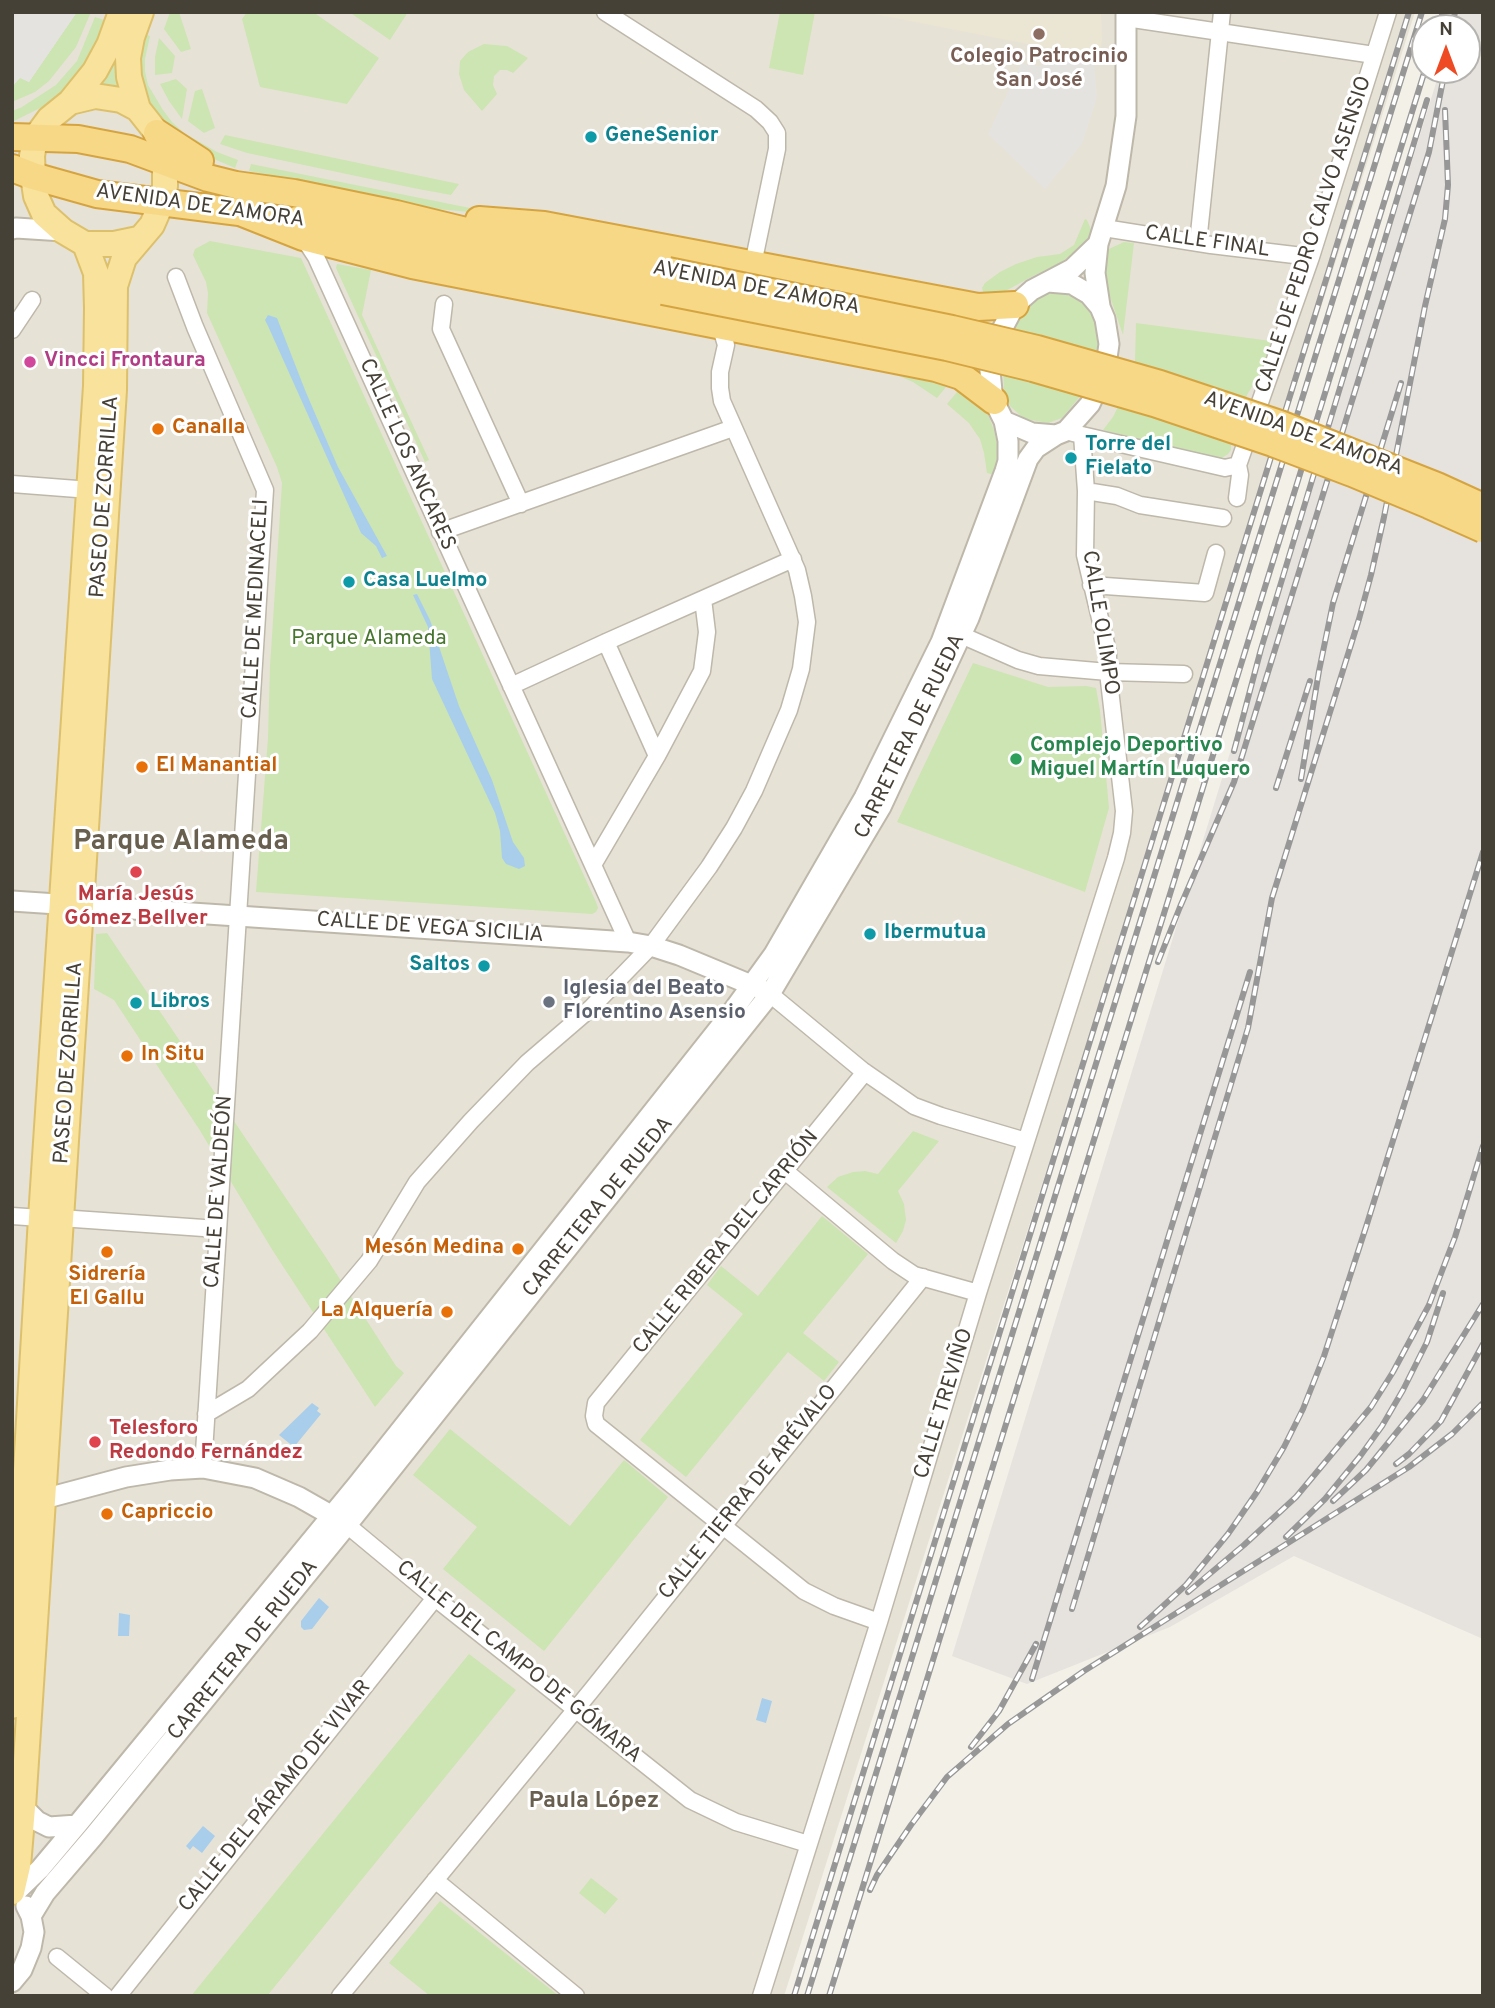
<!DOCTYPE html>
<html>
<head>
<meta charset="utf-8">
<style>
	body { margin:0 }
	#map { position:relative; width:1495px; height:2008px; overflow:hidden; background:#f3f0e8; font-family:Overpass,sans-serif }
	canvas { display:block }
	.frame { position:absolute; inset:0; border:14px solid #464137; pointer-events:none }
	.north { position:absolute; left:1411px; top:14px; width:70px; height:70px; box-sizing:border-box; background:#fff; border:2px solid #b5b3af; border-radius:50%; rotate:0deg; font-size:19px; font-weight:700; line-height:28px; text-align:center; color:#464137 }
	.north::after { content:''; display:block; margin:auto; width:24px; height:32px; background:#ee4b24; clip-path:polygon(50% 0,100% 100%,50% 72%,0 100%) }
</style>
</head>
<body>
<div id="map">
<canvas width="1495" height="2008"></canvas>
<div class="frame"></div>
<div class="north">N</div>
</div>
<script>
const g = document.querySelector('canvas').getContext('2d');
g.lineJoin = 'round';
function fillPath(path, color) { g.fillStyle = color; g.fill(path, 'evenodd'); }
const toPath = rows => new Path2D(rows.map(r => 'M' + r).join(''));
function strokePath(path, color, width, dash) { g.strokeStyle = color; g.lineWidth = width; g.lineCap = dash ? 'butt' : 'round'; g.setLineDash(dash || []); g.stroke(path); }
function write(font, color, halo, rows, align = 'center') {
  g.font = font + ' Overpass,sans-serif'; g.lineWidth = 6; g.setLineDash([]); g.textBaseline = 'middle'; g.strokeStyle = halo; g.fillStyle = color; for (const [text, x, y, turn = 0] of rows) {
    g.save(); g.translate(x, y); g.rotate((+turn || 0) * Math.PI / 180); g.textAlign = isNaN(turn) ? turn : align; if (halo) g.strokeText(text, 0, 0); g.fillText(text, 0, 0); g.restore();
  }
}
fillPath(toPath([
	[12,12,1415,12,784,1996,12,1996]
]), '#e7e2d6');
fillPath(toPath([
	[1457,12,1483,12,1483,1639,1294,1556,1170,1627,1027,1684,952,1656,1440,70,1467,70,1467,28,1453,28]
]), '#e6e2dd');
fillPath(toPath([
	[864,12,1101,12,1102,40,1099,58]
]), '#ebe5d3');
fillPath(toPath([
	[77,12,91,12,76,47,49,81,35,92,12,102,12,87,20,77,29,82],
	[170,12,179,12,191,49,181,52,164,29],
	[247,12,313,12,379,58,347,104,260,87,242,19],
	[349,12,408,12,390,40],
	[780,12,815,12,803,75,769,68],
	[95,17,110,22,73,85,44,106,12,122,12,111,22,107,56,85,77,61],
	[122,27,121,89,95,86],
	[142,33,150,36,145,59,145,71,148,85,163,110,172,122,184,133,217,152,238,160,235,168,207,156,167,127,146,96,138,74],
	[159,38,175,56,172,73,155,75,155,57],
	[484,44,507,46,528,58,513,73,507,70,500,70,494,76,493,85,497,94,482,111,464,90,459,74,460,61,468,52],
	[176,79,187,89,182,119,169,101,160,84],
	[202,89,215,128,204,133,188,121,195,91],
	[225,135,459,184,451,195,413,188,247,153,220,144],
	[251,164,510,216,438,209,249,171],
	[1085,219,1087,220,1092,232,1080,249,1058,264,1033,276,1000,294,985,298,982,288,985,283,1000,272,1016,264,1037,257,1060,254,1074,245],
	[210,241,301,258,596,902,598,908,596,912,592,914,256,892,268,738,270,666,282,483,277,467,207,313,208,293,206,282,193,255,195,249],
	[1124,242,1134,243,1123,335,1105,282,1103,268,1105,256,1109,249],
	[337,264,371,270,362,315,429,460,425,462,336,268],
	[1060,292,1083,301,1093,314,1097,326,1098,342,1096,354,1082,394,1062,418,1048,423,1031,420,1022,417,1010,406,1004,390,1003,369,1006,349,1015,324,1025,310,1038,298,1048,294],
	[1136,323,1271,341,1263,368,1247,395,1231,440,1231,450,1228,454,1220,459,1103,430,1113,417,1128,386,1135,361],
	[899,376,937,383,946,387,937,398,913,382],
	[962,386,975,398,989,417,994,430,998,449,995,475,987,473,984,453,980,439,975,432,969,423,947,404],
	[973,663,1048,687,1086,686,1096,688,1100,710,1109,808,1085,892,897,822],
	[107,933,325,1256,396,1366,404,1373,375,1407,273,1251,199,1129,114,1000,94,989,96,934],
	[913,1131,939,1141,898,1191,904,1204,906,1220,903,1231,896,1243,827,1187,838,1177,853,1172,865,1171,878,1174],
	[822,1216,868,1254,803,1333,839,1362,824,1381,788,1352,686,1477,640,1440,743,1314,707,1285,721,1266,758,1296],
	[450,1429,570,1526,624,1460,668,1497,544,1651,443,1569,477,1527,413,1475],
	[469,1654,516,1690,267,1996,191,1996],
	[591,1878,618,1899,605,1914,579,1893],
	[440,1901,520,1965,559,1996,430,1996,389,1963]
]), '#cde5b3');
fillPath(toPath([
	[12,12,77,12,29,82,20,78,12,87],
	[1060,56,1094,64,1097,97,1082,144,1045,189,988,134,1021,64,1039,66]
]), '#e5e3e0');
fillPath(toPath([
	[268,315,277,318,305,390,338,467,387,556,382,558,376,546,361,533,268,326,265,320],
	[417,594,430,620,459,706,492,780,513,842,524,858,525,866,519,869,506,864,502,858,500,831,495,813,432,679,428,627,413,595],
	[312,1403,319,1408,317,1411,321,1414,294,1447,279,1435],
	[319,1598,329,1607,312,1629,304,1630,301,1627,301,1621],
	[119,1613,130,1615,129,1636,118,1636],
	[762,1698,772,1701,766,1723,756,1720],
	[203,1826,215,1836,202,1853,193,1846,190,1850,186,1846]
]), '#a8ceec');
const minor = toPath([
	[605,12,756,109,770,122,777,133,777,149,753,264],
	[1126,18,1374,55],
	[1104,228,1211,245,1311,257],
	[303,237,316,257,628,942],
	[1198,243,1222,12],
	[176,277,195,327,265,490,203,1468],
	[444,304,441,329,521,504],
	[12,330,32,300],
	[1073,433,1225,468,1238,465],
	[12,484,90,490],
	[1086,491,1117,496,1140,505,1223,518],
	[1237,498,1240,475,1238,465,1311,257,1388,12],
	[440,532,733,428],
	[1091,585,1205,593,1216,553],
	[703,599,793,559],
	[961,635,1018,660,1039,666,1108,672,1184,674],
	[511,686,606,642,703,599,707,632,702,671,657,756,606,642],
	[593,865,657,756],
	[770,994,862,1070,914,1106,941,1116,1026,1141],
	[865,1072,596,1403,594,1416,596,1424,804,1591,834,1606,879,1622],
	[785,1171,893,1261,914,1275,978,1293],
	[12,1216,41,1218],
	[60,1218,218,1229],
	[206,1414,248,1389,310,1331,369,1261,417,1182,471,1121,527,1063,591,1008,651,946,709,867,734,828,754,791,789,710,801,669,807,622,803,596,797,570,722,401,720,388,720,372,726,345,720,325],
	[347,1525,435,1598,690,1800,736,1822,808,1844],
	[435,1880,576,1996],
	[57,1957,105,1996],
	[118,1996,435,1598],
	[340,1996,590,1692,923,1277],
	[761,1996,879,1622,978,1293,1116,858,1122,833,1124,811,1108,672,1108,652,1085,555,1086,491,1082,435]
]);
const tertiary = toPath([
	[12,229,16,228,63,231],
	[1048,282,1072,284,1089,294,1100,307,1105,319,1109,344,1105,372,1090,404,1066,431,1056,435,1032,433,1004,421,994,401,992,391,990,371,993,352,1000,333,1015,305,1032,290,1072,269,1098,244],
	[1100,306,1095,273,1098,244,1116,186,1126,116,1126,12],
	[12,901,628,942,651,946,679,955,761,989],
	[32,1502,126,1477,170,1470,203,1468,255,1478,299,1497,343,1522],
	[23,1807,37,1821,49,1827,77,1825],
	[16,1892,40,1869,77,1825,357,1485,732,1012,774,954,864,798,941,642,1005,471,1008,461,1008,441,1004,421],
	[31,1916,45,1893,93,1837,347,1525,770,994,881,807,969,618,1028,459,1036,448,1056,435],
	[12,1982,22,1970,31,1948,34,1932,31,1916,26,1906]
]);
const primary = toPath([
	[121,12,109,45,95,71,70,102,49,119,35,138,32,156,33,176,36,196,44,214,63,231,85,244,114,244,138,239],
	[70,102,95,96,121,100,138,109],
	[12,1706,41,1218,96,386,97,308,96,273,85,244],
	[12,1892,18,1866,23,1807,43,1500,114,390,115,286,124,258,152,225,162,202,165,186,165,160,157,133,138,109,129,77,128,58,132,37,141,12]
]);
const trunk = toPath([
	[157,133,200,161],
	[12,137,78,139,130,149,208,178,236,185,294,193,396,214,474,233,668,271],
	[12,168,33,176,97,194,255,214],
	[240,212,303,237,412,265,936,368,961,376,994,401],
	[297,220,663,291],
	[479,220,544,225,978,307,1015,305]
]);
strokePath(minor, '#beb8ab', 19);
strokePath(tertiary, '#beb8ab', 23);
strokePath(primary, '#ddc06c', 28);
strokePath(trunk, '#d5a440', 30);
strokePath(minor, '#fff', 16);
strokePath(tertiary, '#fff', 19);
strokePath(primary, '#f8e29c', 24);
strokePath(trunk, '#f7d886', 26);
const rail = toPath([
	[1438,28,1443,12],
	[1452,28,1455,12],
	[1234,751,1261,649,1427,100],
	[1301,779,1319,671,1333,603,1401,383],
	[1276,788,1310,681],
	[1158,962,1180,907,1234,782,1429,152,1445,70],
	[1396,1464,1409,1454,1441,1421,1483,1344],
	[1333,1501,1366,1470,1423,1400,1483,1304],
	[1286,1537,1325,1499,1361,1455,1382,1426,1403,1390,1427,1342,1443,1293],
	[1188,1592,1244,1545,1296,1497,1371,1407,1393,1372,1429,1305,1455,1237,1483,1146],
	[1072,1609,1248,1028,1272,898,1359,619,1371,575,1384,517,1425,306,1445,219,1448,185,1445,110],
	[1140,1627,1186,1585,1228,1534,1257,1492,1284,1447,1303,1409,1324,1356,1366,1227,1483,852],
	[1032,1679,1250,972],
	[971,1747,999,1711,1036,1644],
	[870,1890,877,1875,911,1825,947,1777,1008,1724,1084,1671,1409,1467,1452,1434,1483,1403],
	[794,1996,1409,12],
	[807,1996,1422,12],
	[829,1996,1425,70]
]);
strokePath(rail, '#979797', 6);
strokePath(rail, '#fff', 3.5, [10]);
const trunkBridge = toPath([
	[668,271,952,329,1037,349,1160,384,1280,424,1437,486,1483,507],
	[663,291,947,347,1033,368,1154,403,1273,443,1352,473,1429,505,1483,529]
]);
strokePath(trunkBridge, '#d5a440', 30, []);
strokePath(trunkBridge, '#f7d886', 26);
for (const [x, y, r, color] of [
	[1039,34,7,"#8d6e63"],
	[591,137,7,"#0f9aa8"],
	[30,362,7,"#d1479c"],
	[158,429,7,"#e8710a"],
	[1071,458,7,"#0f9aa8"],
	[349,582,7,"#0f9aa8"],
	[1016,759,7,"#2e9e5b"],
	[142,767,7,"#e8710a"],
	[136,872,7,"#e0444e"],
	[870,934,7,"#0f9aa8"],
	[484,966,7,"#0f9aa8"],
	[549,1002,7,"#6b7280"],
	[136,1003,7,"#0f9aa8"],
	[127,1056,7,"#e8710a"],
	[518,1249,7,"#e8710a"],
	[107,1252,7,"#e8710a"],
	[447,1312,7,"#e8710a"],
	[95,1442,7,"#e0444e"],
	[107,1514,7,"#e8710a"]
]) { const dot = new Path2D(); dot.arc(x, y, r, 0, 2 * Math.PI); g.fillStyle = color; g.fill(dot); strokePath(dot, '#fff', 2.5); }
write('bold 21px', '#785e54', '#fff', [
	["Colegio Patrocinio",1039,58],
	["San José",1039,82]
]);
write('bold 21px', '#0d838f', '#fff', [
	["GeneSenior",605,137],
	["Torre del",1085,446],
	["Fielato",1085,470],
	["Casa Luelmo",363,582],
	["Ibermutua",884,934],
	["Saltos",470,966,"right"],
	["Libros",150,1003]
], 'left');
write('21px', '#464137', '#fff', [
	["AVENIDA DE ZAMORA",200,207,8],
	["CALLE DE PEDRO CALVO ASENSIO",1315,235,-72],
	["CALLE FINAL",1207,243,8],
	["AVENIDA DE ZAMORA",756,289,11],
	["AVENIDA DE ZAMORA",1303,435,20],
	["CALLE LOS ANCARES",406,455,66],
	["PASEO DE ZORRILLA",106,497,-86],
	["CALLE DE MEDINACELI",257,609,-87],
	["CALLE OLIMPO",1099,623,81],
	["CARRETERA DE RUEDA",911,737,-64],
	["CALLE DE VEGA SICILIA",430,929,4],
	["PASEO DE ZORRILLA",70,1063,-86],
	["CALLE DE VALDEÓN",220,1192,-86],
	["CARRETERA DE RUEDA",599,1208,-51],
	["CALLE RIBERA DEL CARRIÓN",727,1243,-51],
	["CALLE TREVIÑO",945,1404,-73],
	["CALLE TIERRA DE ARÉVALO",749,1493,-51],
	["CARRETERA DE RUEDA",244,1651,-51],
	["CALLE DEL CAMPO DE GÓMARA",518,1663,39],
	["CALLE DEL PÁRAMO DE VIVAR",276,1797,-51]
]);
write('bold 21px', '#b23c85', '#fff', [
	["Vincci Frontaura",44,362]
], 'left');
write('bold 21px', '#c56008', '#fff', [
	["Canalla",172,429],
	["El Manantial",156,767],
	["In Situ",141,1056],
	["Mesón Medina",504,1249,"right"],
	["Sidrería",107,1276,"center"],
	["El Gallu",107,1300,"center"],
	["La Alquería",433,1312,"right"],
	["Capriccio",121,1514]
], 'left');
write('21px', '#46752d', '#fff', [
	["Parque Alameda",369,640]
]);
write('bold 21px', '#27864d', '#fff', [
	["Complejo Deportivo",1030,747],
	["Miguel Martín Luquero",1030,771]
], 'left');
write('bold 21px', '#be3a42', '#fff', [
	["María Jesús",136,896],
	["Gómez Bellver",136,920],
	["Telesforo",109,1430,"left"],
	["Redondo Fernández",109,1454,"left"]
]);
write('bold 21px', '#5b616d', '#fff', [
	["Iglesia del Beato",563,990],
	["Florentino Asensio",563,1014]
], 'left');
write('bold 23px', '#685f4f', '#fff', [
	["Paula López",594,1802]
]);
write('bold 28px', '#685f4f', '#fff', [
	["Parque Alameda",181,843]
]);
</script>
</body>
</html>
